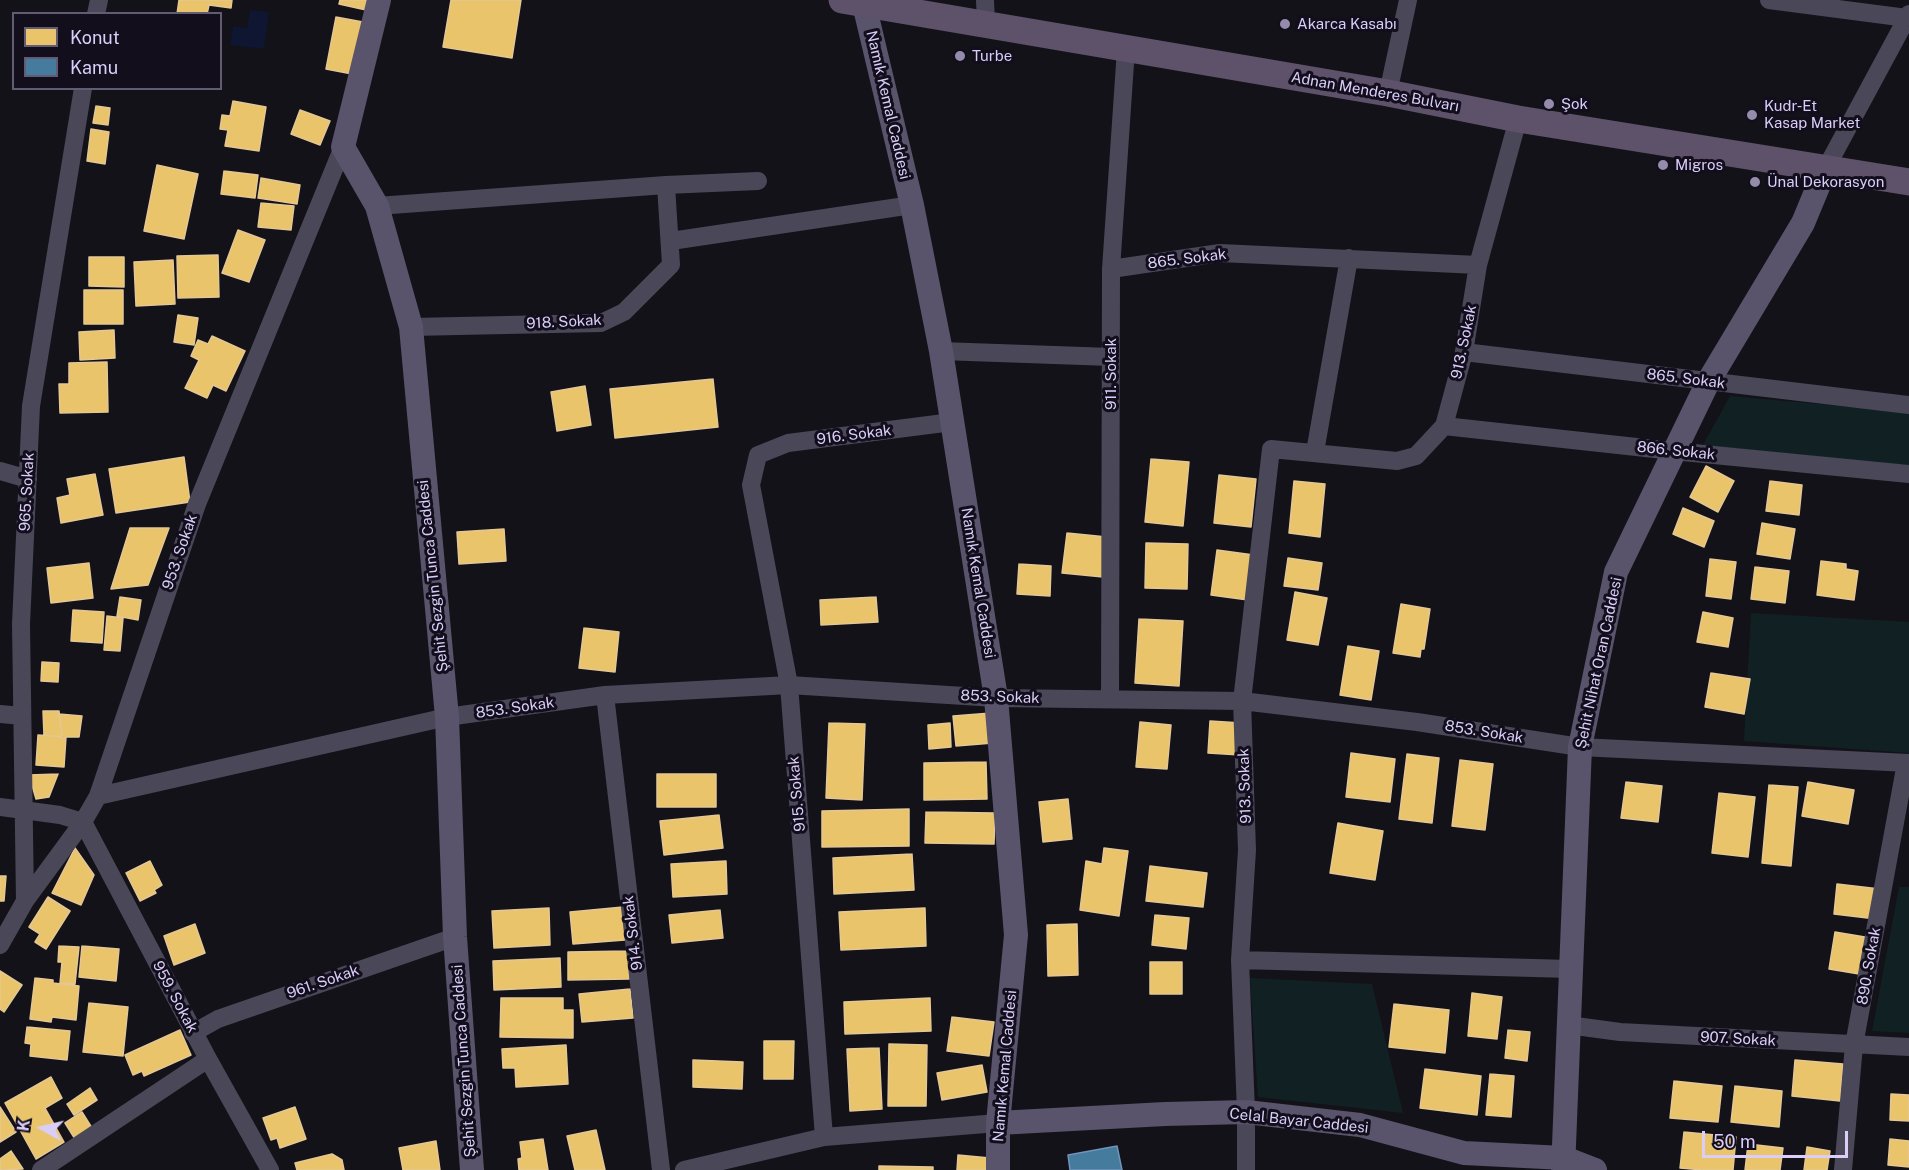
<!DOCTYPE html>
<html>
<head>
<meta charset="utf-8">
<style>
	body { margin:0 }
	#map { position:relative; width:1909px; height:1170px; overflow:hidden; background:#131218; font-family:"Public Sans",sans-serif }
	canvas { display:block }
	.legend { position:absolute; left:12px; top:12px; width:210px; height:78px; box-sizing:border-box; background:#120e1c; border:2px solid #625b74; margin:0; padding:8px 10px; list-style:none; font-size:18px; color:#dacef9 }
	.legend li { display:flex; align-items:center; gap:12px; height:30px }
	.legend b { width:30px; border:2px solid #625b74 }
	.north { position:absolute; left:12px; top:1098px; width:60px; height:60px; -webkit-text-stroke:4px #120e1c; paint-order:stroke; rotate:278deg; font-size:16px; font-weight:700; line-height:24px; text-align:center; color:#dacef9 }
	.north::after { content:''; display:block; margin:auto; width:21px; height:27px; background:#dacef9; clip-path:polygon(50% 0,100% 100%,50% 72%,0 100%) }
	.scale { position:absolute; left:1702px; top:1131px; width:146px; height:27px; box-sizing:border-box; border:3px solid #dacef9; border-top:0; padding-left:8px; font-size:18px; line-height:21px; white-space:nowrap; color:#dacef9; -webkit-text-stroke:4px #120e1c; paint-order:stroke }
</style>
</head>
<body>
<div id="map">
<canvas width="1909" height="1170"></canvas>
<ul class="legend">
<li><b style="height:16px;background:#e9c46a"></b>Konut</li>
<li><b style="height:16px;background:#457b9d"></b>Kamu</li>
</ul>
<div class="north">K</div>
<div class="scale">50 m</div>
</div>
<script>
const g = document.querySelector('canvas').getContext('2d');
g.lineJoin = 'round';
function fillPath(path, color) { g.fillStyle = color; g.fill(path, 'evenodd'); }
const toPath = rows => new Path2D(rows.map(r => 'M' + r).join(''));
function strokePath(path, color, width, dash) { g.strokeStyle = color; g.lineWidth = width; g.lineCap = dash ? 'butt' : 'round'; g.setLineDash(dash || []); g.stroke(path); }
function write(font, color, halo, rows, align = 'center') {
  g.font = font + ' "Public Sans",sans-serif'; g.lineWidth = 6; g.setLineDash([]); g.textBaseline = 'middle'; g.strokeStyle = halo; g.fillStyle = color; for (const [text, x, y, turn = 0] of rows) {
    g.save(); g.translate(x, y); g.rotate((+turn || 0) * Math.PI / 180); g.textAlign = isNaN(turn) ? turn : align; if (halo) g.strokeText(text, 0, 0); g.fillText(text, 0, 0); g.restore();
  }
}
fillPath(toPath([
	[1730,396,1909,412,1909,466,1703,445],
	[1751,613,1909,622,1909,753,1744,741],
	[1899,887,1909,887,1909,1033,1872,1031],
	[1250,978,1372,984,1403,1113,1258,1097]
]), '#112123');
fillPath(toPath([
	[250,10,269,12,264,49,230,45,233,26,247,28]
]), '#0e1632');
const homes = toPath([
	[179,0,232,0,231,8,209,5,207,14,177,14,179,0],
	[340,0,378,0,375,12,339,4,340,0],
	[451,0,521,0,512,58,443,47,451,0],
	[336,17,363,22,352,74,326,69,336,17],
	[233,101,266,107,259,151,225,146,228,130,220,129,222,115,230,116,233,101],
	[96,106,110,108,108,125,93,123,96,106],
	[300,110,330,121,320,145,291,134,300,110],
	[91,129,109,132,105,164,87,161,91,129],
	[157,165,198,174,184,239,144,231,157,165],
	[224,171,258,175,255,198,221,194,224,171],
	[261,178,300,185,297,204,258,198,261,178],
	[261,203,294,206,291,230,258,227,261,203],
	[238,230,265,240,249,282,222,273,238,230],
	[218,255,219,297,178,298,177,256,218,255],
	[89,257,124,257,124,287,89,286,89,257],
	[173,260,175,304,136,306,134,262,173,260],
	[84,290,123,290,123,324,84,324,84,290],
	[178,315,198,318,194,345,174,342,178,315],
	[114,330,115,358,80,360,79,332,114,330],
	[212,336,245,351,226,391,213,385,207,398,185,388,199,360,191,356,198,340,208,344,212,336],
	[107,362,108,412,60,413,59,384,69,384,69,363,107,362],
	[713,379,718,427,615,438,610,389,713,379],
	[585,386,591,425,557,431,551,392,585,386],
	[184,457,190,502,116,513,109,469,184,457],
	[1151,459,1189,462,1183,526,1145,522,1151,459],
	[1706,466,1734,481,1718,512,1690,497,1706,466],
	[95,474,103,515,61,523,57,498,70,495,67,479,95,474],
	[1219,475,1256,479,1251,527,1214,523,1219,475],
	[1294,481,1325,484,1320,537,1289,533,1294,481],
	[1770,481,1802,485,1799,515,1766,511,1770,481],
	[1683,508,1714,521,1704,547,1673,534,1683,508],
	[1762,523,1795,529,1790,559,1757,554,1762,523],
	[130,528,169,528,148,585,111,589,130,528],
	[504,529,506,561,459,564,457,532,504,529],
	[1067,533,1107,537,1103,577,1062,573,1067,533],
	[1146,543,1188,544,1187,589,1145,588,1146,543],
	[1217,550,1254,555,1248,600,1211,595,1217,550],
	[1288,558,1322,563,1318,590,1284,586,1288,558],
	[1710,559,1736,562,1731,599,1706,596,1710,559],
	[1821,561,1846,564,1846,569,1858,571,1854,600,1817,595,1821,561],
	[89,563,93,598,51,603,47,568,89,563],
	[1019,564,1051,566,1050,596,1017,594,1019,564],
	[1755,567,1789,571,1785,603,1751,599,1755,567],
	[1295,592,1327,598,1318,645,1287,640,1295,592],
	[120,597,141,600,138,620,117,616,120,597],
	[876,597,878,622,821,625,820,600,876,597],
	[1401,604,1430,609,1424,649,1421,649,1420,657,1393,653,1401,604],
	[73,610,104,612,102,643,71,641,73,610],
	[1703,612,1733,618,1728,647,1697,642,1703,612],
	[107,616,123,618,120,651,104,650,107,616],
	[1139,619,1183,621,1179,686,1135,683,1139,619],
	[584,628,619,632,615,672,579,668,584,628],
	[1348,646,1379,651,1371,700,1340,695,1348,646],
	[42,662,59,663,58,682,41,681,42,662],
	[1711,673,1750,679,1744,714,1705,707,1711,673],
	[43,711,59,711,62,737,44,735,43,711],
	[991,713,993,743,956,746,953,716,991,713],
	[59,714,82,716,79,737,62,737,59,714],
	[1210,721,1242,723,1240,755,1208,753,1210,721],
	[1140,722,1171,725,1167,769,1136,767,1140,722],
	[829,723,865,724,862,800,826,798,829,723],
	[950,723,951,747,929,749,928,725,950,723],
	[38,735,66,737,64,767,36,765,38,735],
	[1351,753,1395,759,1390,802,1346,797,1351,753],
	[1407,754,1439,758,1432,823,1399,819,1407,754],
	[1460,760,1493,764,1485,830,1452,826,1460,760],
	[986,762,987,799,924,800,924,763,986,762],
	[58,774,49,797,36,799,29,775,58,774],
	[657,774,716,774,716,807,657,807,657,774],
	[1626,782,1662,786,1658,822,1621,818,1626,782],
	[1808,782,1854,790,1848,824,1802,816,1808,782],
	[1769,785,1798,787,1791,866,1762,863,1769,785],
	[1719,793,1755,797,1748,857,1712,853,1719,793],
	[1068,799,1072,839,1043,842,1039,802,1068,799],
	[909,809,909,846,822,847,822,811,909,809],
	[926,812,995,813,994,844,925,843,926,812],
	[719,815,723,848,664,855,660,821,719,815],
	[1338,823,1383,831,1375,880,1330,873,1338,823],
	[75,848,94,875,81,905,52,893,75,848],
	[1104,848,1128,851,1119,916,1080,910,1086,861,1102,864,1104,848],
	[912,854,914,890,834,894,833,858,912,854],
	[150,861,162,885,154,890,156,893,140,901,126,873,150,861],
	[726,861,727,894,673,897,671,864,726,861],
	[1150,866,1207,873,1203,907,1146,901,1150,866],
	[0,876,6,876,4,901,0,901,0,876],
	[1837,884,1880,889,1876,919,1834,914,1837,884],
	[48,897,70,911,46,949,35,942,40,934,29,927,48,897],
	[623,907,625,940,573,944,570,912,623,907],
	[549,908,550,945,494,948,492,911,549,908],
	[925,908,926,946,841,950,839,912,925,908],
	[720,910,723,938,672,943,669,915,720,910],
	[1155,915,1189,918,1186,949,1152,945,1155,915],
	[195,924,205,953,174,965,164,936,195,924],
	[1077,924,1078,975,1048,976,1047,925,1077,924],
	[1835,932,1865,937,1859,974,1829,969,1835,932],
	[59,946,79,947,75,984,60,983,62,962,58,962,59,946],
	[82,946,119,949,116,981,79,977,82,946],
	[628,951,629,979,568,980,568,952,628,951],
	[560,958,561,987,494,990,493,961,560,958],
	[1150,962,1182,962,1182,994,1150,994,1150,962],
	[0,971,22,985,4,1012,0,1009,0,971],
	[35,978,53,980,53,983,79,986,76,1020,52,1017,51,1022,30,1019,35,978],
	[630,989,633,1018,582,1022,579,994,630,989],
	[1472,993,1502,997,1497,1039,1468,1036,1472,993],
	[501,998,563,998,563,1010,573,1010,573,1038,500,1037,501,998],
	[930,998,931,1031,845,1034,844,1002,930,998],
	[89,1003,128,1007,123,1056,83,1052,89,1003],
	[1394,1004,1449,1010,1445,1053,1389,1047,1394,1004],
	[952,1017,994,1022,989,1056,947,1051,952,1017],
	[27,1027,70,1031,67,1060,30,1056,31,1044,25,1043,27,1027],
	[180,1030,191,1055,144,1076,142,1071,133,1075,125,1055,180,1030],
	[1508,1030,1530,1032,1527,1061,1505,1058,1508,1030],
	[764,1041,794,1041,793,1079,764,1079,764,1041],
	[889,1044,927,1045,926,1106,888,1106,889,1044],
	[566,1045,568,1084,516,1087,515,1068,503,1068,502,1049,566,1045],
	[879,1048,882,1109,850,1111,847,1049,879,1048],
	[693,1060,743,1062,742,1089,693,1087,693,1060],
	[1795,1060,1843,1064,1840,1101,1792,1096,1795,1060],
	[982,1065,987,1092,942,1100,937,1073,982,1065],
	[1425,1069,1481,1076,1477,1115,1420,1108,1425,1069],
	[1490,1074,1514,1076,1511,1117,1486,1115,1490,1074],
	[51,1077,62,1098,45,1108,64,1142,36,1159,5,1103,51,1077],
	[1674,1081,1722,1086,1718,1122,1670,1118,1674,1081],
	[1735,1086,1782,1091,1779,1127,1731,1122,1735,1086],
	[90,1088,97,1100,74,1115,67,1104,90,1088],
	[1891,1094,1909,1095,1909,1121,1890,1120,1891,1094],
	[0,1107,16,1132,0,1142,0,1107],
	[295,1107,306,1139,280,1148,277,1138,271,1140,263,1118,295,1107],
	[82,1112,92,1128,75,1139,65,1123,82,1112],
	[596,1130,605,1170,575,1170,567,1136,596,1130],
	[1684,1132,1736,1137,1733,1170,1703,1170,1680,1168,1684,1132],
	[543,1139,548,1170,519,1170,518,1159,522,1158,520,1142,543,1139],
	[1890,1139,1909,1141,1909,1167,1888,1165,1890,1139],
	[436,1141,440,1170,403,1170,399,1148,436,1141],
	[1748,1144,1783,1148,1780,1170,1745,1170,1748,1144],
	[1807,1147,1830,1151,1827,1170,1804,1170,1807,1147],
	[11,1151,23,1169,0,1170,0,1159,11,1151],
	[332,1154,342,1160,344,1170,297,1170,295,1163,332,1154],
	[958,1155,990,1158,989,1170,957,1170,958,1155],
	[879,1166,933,1167,933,1170,879,1170,879,1166]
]);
fillPath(homes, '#e9c46a');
strokePath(homes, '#e4c795', 1.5);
const public = toPath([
	[1117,1146,1122,1170,1070,1170,1068,1155,1117,1146]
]);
fillPath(public, '#457b9d');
strokePath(public, '#7294b9', 1.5);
strokePath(toPath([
	[985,0,986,24],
	[1769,0,1907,18],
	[96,14,99,0],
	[1388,93,1408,0],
	[1825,170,1909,14],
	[377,206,666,185,758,181],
	[671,241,912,205],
	[1111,269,1220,253,1478,265],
	[411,327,601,323,624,312,671,265,666,185],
	[941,351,1111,357],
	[1464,352,1909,405],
	[1444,426,1673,451,1909,474],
	[1315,452,1349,258],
	[0,471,28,479],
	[605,695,661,1170],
	[1110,699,1111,269,1126,49],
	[0,714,22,716],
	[98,796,447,717,605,695,789,685,996,698,1242,701,1417,722,1580,747,1909,763],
	[0,807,60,815,83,822,208,1059,270,1170],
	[25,901,21,624,31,406,83,88],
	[0,945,25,901,83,822,98,796,197,504,343,147],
	[1240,960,1570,969],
	[1568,1025,1620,1032,1909,1047],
	[193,1033,218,1019,455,937],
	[824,1137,789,685,751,485,758,455,788,443,952,422],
	[41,1170,208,1059],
	[684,1170,824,1137,998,1123],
	[1246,1170,1246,1112,1240,960,1247,850,1242,701,1271,449,1397,461,1416,456,1444,426,1464,352,1478,265,1518,119],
	[1843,1170,1854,1045,1906,763]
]), '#4a4759', 18);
strokePath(toPath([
	[379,0,343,147,377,206,411,327,447,717,455,937,472,1170],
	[863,0,912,205,941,351,996,698,1016,935,998,1123,998,1170],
	[998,1123,1165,1114,1246,1112,1360,1125,1464,1153,1564,1158,1595,1170],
	[1563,1170,1580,747,1616,572,1708,382,1803,223,1825,170]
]), '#59536b', 24);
strokePath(toPath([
	[842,0,1388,93,1518,119,1909,182]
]), '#5e516a', 27);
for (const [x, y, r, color] of [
	[1285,24,6,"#948caa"],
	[960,56,6,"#948caa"],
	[1549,104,6,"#948caa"],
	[1752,115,6,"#948caa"],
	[1663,165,6,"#948caa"],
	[1755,182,6,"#948caa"]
]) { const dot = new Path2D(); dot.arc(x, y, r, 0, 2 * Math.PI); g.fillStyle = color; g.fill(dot); strokePath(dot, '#120e1c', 2); }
write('15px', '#dacef9', '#120e1c', [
	["Akarca Kasabı",1297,24],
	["Turbe",972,56],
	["Şok",1561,104],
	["Kudr-Et",1764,106],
	["Kasap Market",1764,123],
	["Migros",1675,165],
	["Ünal Dekorasyon",1767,182]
], 'left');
write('15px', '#dacef9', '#120e1c', [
	["Adnan Menderes Bulvarı",1375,92,10],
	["Namık Kemal Caddesi",888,105,77],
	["865. Sokak",1187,259,-7],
	["918. Sokak",564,322,-3],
	["913. Sokak",1464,342,-78],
	["911. Sokak",1111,374,-90],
	["865. Sokak",1686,379,7],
	["916. Sokak",854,435,-7],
	["866. Sokak",1676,451,6],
	["965. Sokak",27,492,-87],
	["953. Sokak",180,552,-71],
	["Şehit Sezgin Tunca Caddesi",433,576,-96],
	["Namık Kemal Caddesi",978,583,81],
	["Şehit Nihat Oran Caddesi",1599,663,-78],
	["853. Sokak",1000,697,2],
	["853. Sokak",515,708,-8],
	["853. Sokak",1484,732,9],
	["913. Sokak",1245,786,-92],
	["915. Sokak",797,794,-95],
	["914. Sokak",633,933,-97],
	["890. Sokak",1869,966,-80],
	["961. Sokak",323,982,-19],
	["959. Sokak",175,997,62],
	["907. Sokak",1738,1039,3],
	["Şehit Sezgin Tunca Caddesi",464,1061,-94],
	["Namık Kemal Caddesi",1005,1066,-85],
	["Celal Bayar Caddesi",1299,1121,6]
]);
</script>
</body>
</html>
